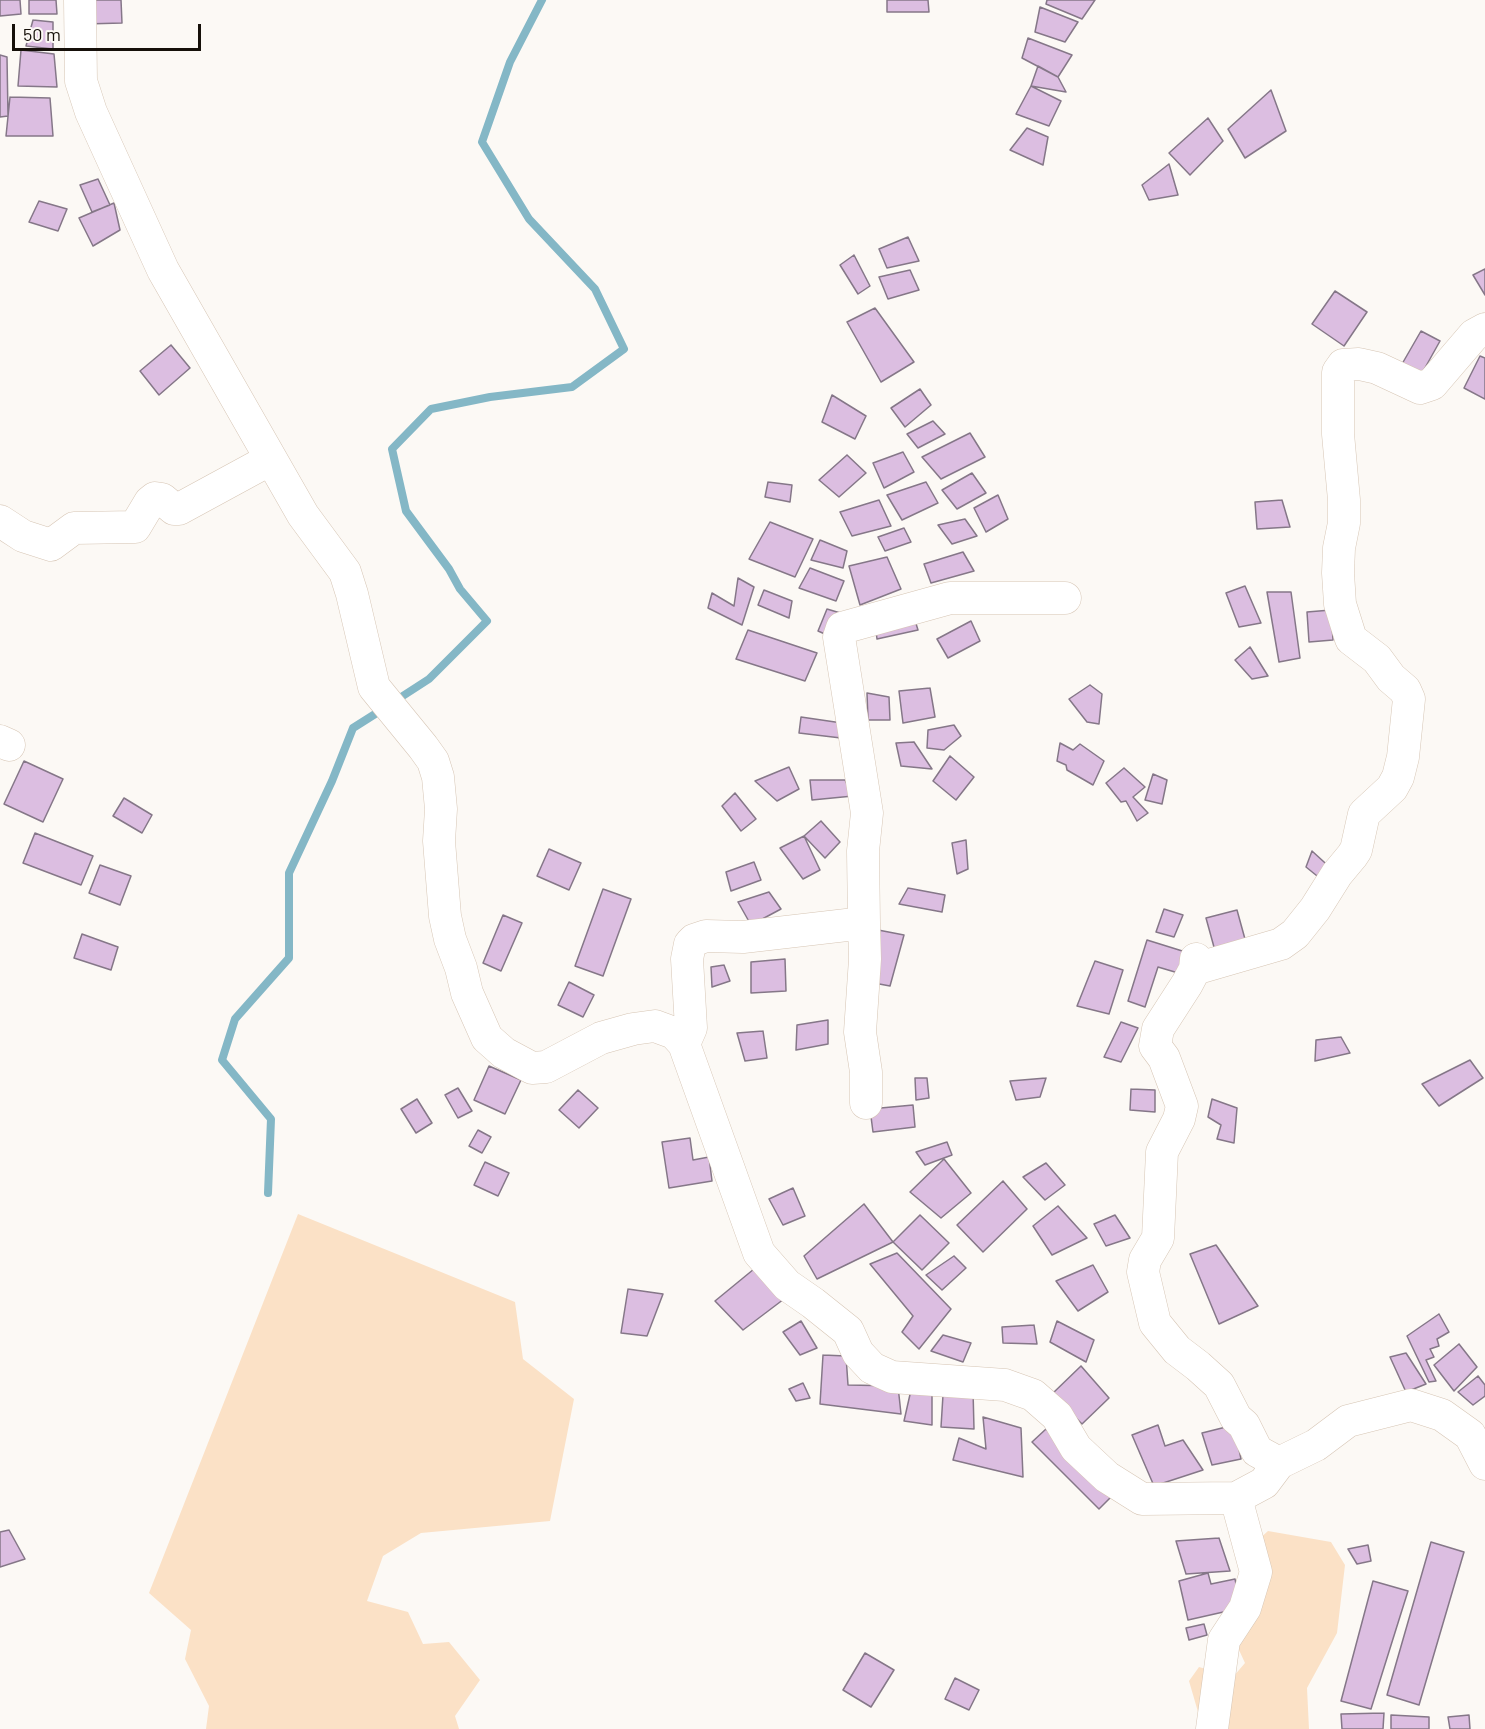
<!DOCTYPE html>
<html>
<head>
<meta charset="utf-8">
<style>
	body { margin:0 }
	#map { position:relative; width:1485px; height:1729px; overflow:hidden; background:#fcf9f5; font-family:Barlow,sans-serif }
	canvas { display:block }
	.scale { position:absolute; left:12px; top:24px; width:189px; height:27px; box-sizing:border-box; border:3px solid #16100a; border-top:0; padding-left:8px; font-size:18px; line-height:21px; white-space:nowrap; color:#16100a; -webkit-text-stroke:4px #fcf9f5; paint-order:stroke }
</style>
</head>
<body>
<div id="map">
<canvas width="1485" height="1729"></canvas>
<div class="scale">50 m</div>
</div>
<script>
const g = document.querySelector('canvas').getContext('2d');
g.lineJoin = 'round';
function fillPath(path, color) { g.fillStyle = color; g.fill(path, 'evenodd'); }
const toPath = rows => new Path2D(rows.map(r => 'M' + r).join(''));
function strokePath(path, color, width, dash) { g.strokeStyle = color; g.lineWidth = width; g.lineCap = dash ? 'butt' : 'round'; g.setLineDash(dash || []); g.stroke(path); }
fillPath(toPath([
	[298,1214,515,1302,523,1359,574,1399,550,1521,421,1533,383,1556,367,1601,408,1612,423,1644,449,1642,480,1680,455,1716,459,1729,206,1729,209,1706,185,1659,191,1630,149,1593],
	[1268,1531,1331,1542,1345,1565,1337,1633,1307,1688,1309,1729,1203,1729,1189,1681,1199,1667,1233,1677,1245,1663,1227,1624,1258,1540]
]), '#fbe1c6');
strokePath(toPath([
	[395,701,429,679,487,621,460,589,449,569,406,511,392,449,431,409,490,397,572,387,624,349,595,289,529,219,482,142,510,62,542,0],
	[268,1193,271,1119,222,1060,235,1019,289,958,289,873,332,781,353,728,383,709]
]), '#84b7c6', 8);
const building = toPath([
	[0,0,20,0,21,14,0,16,0,0],
	[29,0,56,0,57,14,29,14,29,0],
	[85,0,121,0,122,23,85,24,85,0],
	[887,0,928,0,929,12,887,12,887,0],
	[1047,0,1095,0,1082,19,1046,4,1047,0],
	[1040,7,1078,22,1065,42,1035,32,1040,7],
	[33,20,53,22,53,49,26,46,33,20],
	[1028,38,1072,55,1058,77,1022,58,1028,38],
	[21,50,54,54,57,87,18,86,21,50],
	[0,55,7,57,8,116,0,117,0,55],
	[1038,66,1058,77,1066,92,1031,86,1038,66],
	[1031,86,1061,101,1049,126,1016,114,1031,86],
	[1271,90,1286,131,1245,158,1228,129,1271,90],
	[10,97,50,98,53,136,6,136,10,97],
	[1208,118,1223,141,1190,175,1169,153,1208,118],
	[1027,128,1048,137,1043,165,1010,150,1027,128],
	[1169,164,1178,195,1149,200,1142,185,1169,164],
	[98,179,110,205,92,212,80,185,98,179],
	[39,201,67,209,58,231,29,222,39,201],
	[114,203,120,230,93,246,79,218,114,203],
	[908,237,919,261,887,268,879,249,908,237],
	[854,255,870,286,858,294,840,265,854,255],
	[1485,269,1485,295,1473,275,1485,269],
	[910,270,919,290,888,299,879,277,910,270],
	[1335,291,1367,312,1344,346,1312,324,1335,291],
	[875,308,914,362,881,382,847,322,875,308],
	[1421,331,1440,341,1421,375,1402,364,1421,331],
	[171,345,190,368,159,395,140,371,171,345],
	[1480,356,1485,358,1485,399,1464,388,1480,356],
	[920,389,931,405,905,427,891,408,920,389],
	[832,395,866,416,855,439,822,422,832,395],
	[933,421,945,434,918,448,907,434,933,421],
	[970,433,985,457,941,479,922,457,970,433],
	[903,452,914,472,884,488,873,463,903,452],
	[847,455,866,473,839,497,819,480,847,455],
	[972,473,986,493,957,509,942,490,972,473],
	[768,482,792,485,790,502,765,497,768,482],
	[926,482,938,503,902,520,887,495,926,482],
	[998,495,1008,519,986,532,974,508,998,495],
	[879,500,891,526,852,536,840,512,879,500],
	[1282,500,1290,527,1257,529,1255,502,1282,500],
	[965,519,977,536,952,544,938,525,965,519],
	[770,522,813,539,795,577,749,559,770,522],
	[904,528,911,542,885,551,878,537,904,528],
	[820,540,847,551,843,568,811,560,820,540],
	[963,552,974,571,931,583,924,564,963,552],
	[887,557,901,589,860,605,849,566,887,557],
	[810,568,844,581,836,601,799,588,810,568],
	[738,578,754,587,742,625,708,608,712,593,734,606,738,578],
	[1245,586,1261,623,1239,627,1226,593,1245,586],
	[764,590,792,601,789,618,758,605,764,590],
	[1267,592,1291,592,1300,658,1279,662,1267,592],
	[827,609,847,615,834,638,818,631,827,609],
	[1331,610,1333,640,1309,642,1307,612,1331,610],
	[913,614,918,630,877,639,875,624,913,614],
	[971,621,980,641,948,658,937,639,971,621],
	[748,630,817,653,805,681,736,659,748,630],
	[1250,647,1268,676,1252,679,1235,660,1250,647],
	[1090,685,1102,694,1099,724,1087,722,1069,699,1090,685],
	[930,688,935,717,903,723,899,691,930,688],
	[867,693,889,697,890,720,868,720,867,693],
	[801,717,842,723,841,738,799,733,801,717],
	[954,725,961,736,944,750,927,748,928,730,954,725],
	[914,742,932,769,901,766,896,743,914,742],
	[1060,743,1073,750,1080,744,1104,761,1093,785,1067,770,1066,765,1057,761,1060,743],
	[950,756,974,777,956,800,933,781,950,756],
	[24,761,63,779,43,822,4,804,24,761],
	[789,767,799,789,777,801,755,781,789,767],
	[1124,768,1145,787,1133,797,1148,813,1137,821,1126,801,1121,802,1106,783,1124,768],
	[1153,774,1167,780,1162,804,1145,800,1153,774],
	[810,780,845,780,853,796,812,800,810,780],
	[735,793,756,819,741,831,722,806,735,793],
	[124,798,152,815,142,833,113,816,124,798],
	[821,821,840,842,825,858,804,836,821,821],
	[35,833,93,856,81,885,23,863,35,833],
	[804,836,820,870,803,879,780,848,804,836],
	[966,840,968,869,957,874,952,843,966,840],
	[549,849,581,863,569,890,537,876,549,849],
	[1312,851,1335,872,1327,884,1306,867,1312,851],
	[754,862,761,880,731,891,726,872,754,862],
	[100,865,131,876,120,905,89,893,100,865],
	[908,888,945,895,942,912,899,904,908,888],
	[603,889,631,899,603,976,575,966,603,889],
	[769,892,781,909,751,925,738,902,769,892],
	[1164,909,1183,915,1174,937,1156,932,1164,909],
	[1237,910,1248,950,1217,958,1206,918,1237,910],
	[503,915,522,923,501,971,483,963,503,915],
	[873,929,904,935,890,986,874,983,873,929],
	[82,934,118,947,111,970,74,958,82,934],
	[1147,940,1192,954,1185,975,1158,967,1145,1007,1128,1001,1147,940],
	[785,959,786,991,751,993,751,962,785,959],
	[1095,961,1123,970,1109,1014,1077,1006,1095,961],
	[724,965,730,981,712,987,711,967,724,965],
	[569,982,594,995,583,1017,558,1005,569,982],
	[828,1020,828,1044,796,1050,797,1025,828,1020],
	[1121,1022,1138,1028,1121,1062,1104,1057,1121,1022],
	[763,1031,767,1058,745,1061,737,1033,763,1031],
	[1341,1037,1350,1053,1315,1061,1316,1040,1341,1037],
	[1470,1060,1483,1078,1439,1106,1422,1084,1470,1060],
	[489,1066,521,1080,505,1114,474,1100,489,1066],
	[915,1078,927,1078,929,1098,916,1100,915,1078],
	[1046,1078,1040,1097,1016,1100,1010,1081,1046,1078],
	[458,1088,472,1111,458,1118,445,1095,458,1088],
	[1131,1089,1155,1090,1155,1112,1130,1110,1131,1089],
	[578,1090,598,1108,579,1128,559,1110,578,1090],
	[417,1099,432,1123,416,1133,401,1109,417,1099],
	[1212,1099,1237,1108,1234,1143,1217,1139,1221,1125,1208,1117,1212,1099],
	[913,1105,915,1127,873,1132,870,1109,913,1105],
	[478,1130,491,1137,482,1153,469,1146,478,1130],
	[690,1138,693,1160,709,1157,712,1181,669,1188,662,1142,690,1138],
	[947,1142,952,1155,925,1165,916,1152,947,1142],
	[944,1159,971,1193,941,1218,910,1192,944,1159],
	[485,1162,509,1173,498,1196,474,1185,485,1162],
	[1046,1163,1065,1185,1045,1200,1023,1177,1046,1163],
	[1003,1181,1027,1209,983,1252,957,1225,1003,1181],
	[793,1188,805,1216,783,1225,769,1199,793,1188],
	[864,1204,893,1242,817,1279,804,1256,864,1204],
	[1058,1206,1087,1238,1052,1255,1033,1226,1058,1206],
	[920,1215,949,1243,922,1270,893,1242,920,1215],
	[1115,1215,1130,1238,1106,1246,1094,1224,1115,1215],
	[1216,1245,1258,1306,1219,1324,1190,1254,1216,1245],
	[897,1253,951,1309,919,1349,902,1332,913,1316,870,1264,897,1253],
	[954,1256,966,1268,942,1290,926,1275,954,1256],
	[1093,1265,1108,1292,1078,1311,1056,1281,1093,1265],
	[754,1269,784,1299,743,1330,715,1301,754,1269],
	[628,1289,663,1294,647,1336,621,1333,628,1289],
	[1439,1314,1449,1332,1437,1339,1439,1346,1430,1349,1434,1357,1426,1360,1436,1381,1429,1382,1407,1336,1439,1314],
	[801,1321,817,1348,800,1355,783,1332,801,1321],
	[1057,1321,1094,1340,1086,1362,1050,1342,1057,1321],
	[1034,1325,1037,1344,1003,1343,1002,1327,1034,1325],
	[943,1335,971,1343,963,1362,931,1351,943,1335],
	[1459,1344,1477,1367,1454,1391,1434,1365,1459,1344],
	[1406,1353,1426,1384,1406,1392,1390,1357,1406,1353],
	[823,1355,846,1356,848,1385,898,1386,901,1414,820,1404,823,1355],
	[1081,1366,1109,1398,1082,1424,1052,1394,1081,1366],
	[1478,1376,1485,1385,1485,1396,1473,1405,1458,1392,1478,1376],
	[803,1383,810,1398,796,1401,789,1389,803,1383],
	[911,1390,932,1395,932,1425,904,1421,911,1390],
	[973,1390,974,1429,941,1427,943,1395,973,1390],
	[983,1417,1021,1428,1023,1477,953,1460,959,1438,986,1449,983,1417],
	[1158,1425,1165,1446,1183,1440,1203,1470,1154,1486,1132,1435,1158,1425],
	[1234,1425,1241,1459,1212,1465,1202,1433,1234,1425],
	[1046,1429,1113,1495,1099,1509,1032,1442,1046,1429],
	[9,1530,25,1559,0,1567,0,1532,9,1530],
	[1219,1538,1230,1571,1186,1574,1176,1541,1219,1538],
	[1431,1542,1464,1552,1419,1705,1387,1695,1431,1542],
	[1368,1545,1371,1561,1357,1564,1348,1549,1368,1545],
	[1208,1573,1211,1584,1235,1579,1241,1608,1188,1620,1179,1581,1208,1573],
	[1373,1581,1408,1591,1371,1709,1341,1701,1373,1581],
	[1204,1624,1207,1635,1189,1640,1186,1628,1204,1624],
	[865,1653,894,1670,871,1707,843,1690,865,1653],
	[955,1678,979,1690,969,1710,945,1699,955,1678],
	[1384,1713,1383,1729,1342,1729,1341,1714,1384,1713],
	[1391,1715,1429,1717,1429,1729,1391,1729,1391,1715],
	[1469,1715,1470,1729,1450,1729,1448,1717,1469,1715]
]);
fillPath(building, '#dcbee1');
strokePath(building, '#857788', 1.5);
const minor = toPath([
	[80,0,81,81,91,112,163,270,303,515,345,572,352,594,374,687,423,747,433,761,438,777,441,809,439,841,445,916,450,939,461,968,467,993,487,1038,504,1053,532,1068,546,1067,601,1038,633,1029,655,1026,674,1033,684,1044,759,1253,787,1285,813,1303,848,1331,858,1353,872,1368,892,1377,1005,1385,1033,1395,1057,1416,1076,1448,1107,1477,1142,1499,1236,1498,1264,1483,1279,1463,1316,1445,1348,1421,1411,1405,1442,1415,1470,1435,1485,1464],
	[0,521,23,536,51,545,74,528,135,527,150,502,155,498,162,499,174,509,179,509,271,459],
	[0,741,9,745],
	[864,923,865,959,860,1032,866,1072,866,1103],
	[1196,959,1195,969,1187,984,1158,1029,1155,1046,1164,1058,1182,1106,1179,1119,1162,1152,1158,1238,1145,1260,1143,1272,1155,1323,1177,1350,1198,1366,1219,1385,1236,1418,1244,1425,1257,1451,1279,1463],
	[1195,969,1281,944,1295,934,1315,909,1337,874,1352,856,1356,850,1364,814,1392,788,1398,777,1403,757,1409,699,1405,690,1391,678,1377,659,1351,639,1340,604,1338,573,1339,548,1344,523,1344,500,1338,434,1338,372,1343,365,1359,364,1377,368,1420,388,1432,384,1474,335,1485,329],
	[684,1044,691,1028,687,959,690,944,694,940,706,936,743,937,864,923,863,851,867,813,839,637,842,628,950,598,1065,598],
	[1212,1729,1224,1640,1245,1608,1256,1572,1236,1498]
]);
strokePath(minor, '#d6c5b4', 33);
strokePath(minor, '#fff', 32);
</script>
</body>
</html>
